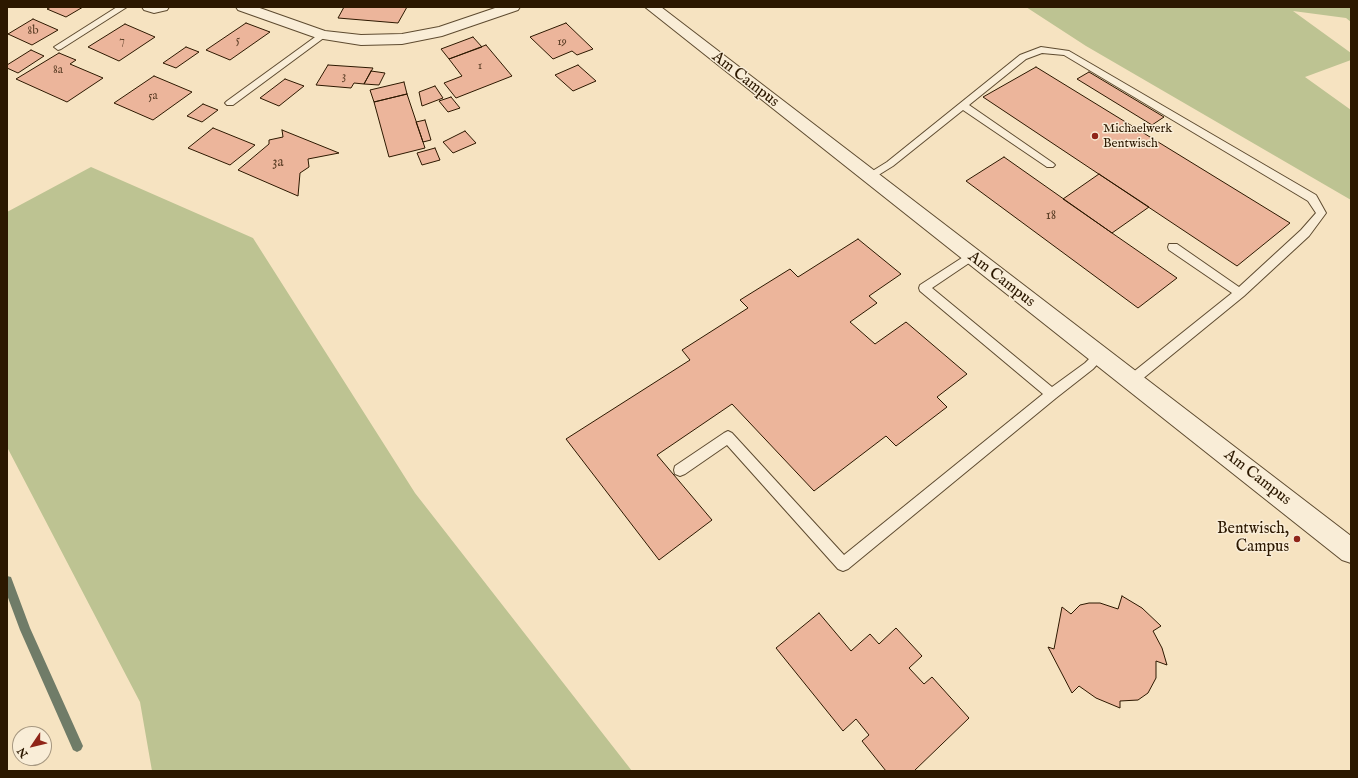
<!DOCTYPE html>
<html>
<head>
<meta charset="utf-8">
<style>
	body { margin:0 }
	#map { position:relative; width:1358px; height:778px; overflow:hidden; background:#f6e3c1; font-family:"IM FELL English",serif }
	canvas { display:block }
	.frame { position:absolute; inset:0; border:8px solid #2c1800; pointer-events:none }
	.north { position:absolute; left:12px; top:726px; width:40px; height:40px; box-sizing:border-box; background:#f9edd7; border:1px solid #a79881; border-radius:50%; rotate:235deg; font-size:11px; font-weight:700; line-height:16px; text-align:center; color:#2c1800 }
	.north::after { content:''; display:block; margin:auto; width:14px; height:18px; background:#8f2418; clip-path:polygon(50% 0,100% 100%,50% 72%,0 100%) }
</style>
</head>
<body>
<div id="map">
<canvas width="1358" height="778"></canvas>
<div class="frame"></div>
<div class="north">N</div>
</div>
<script>
const g = document.querySelector('canvas').getContext('2d');
g.lineJoin = 'round';
function fillPath(path, color) { g.fillStyle = color; g.fill(path, 'evenodd'); }
const toPath = rows => new Path2D(rows.map(r => 'M' + r).join(''));
function strokePath(path, color, width, dash) { g.strokeStyle = color; g.lineWidth = width; g.lineCap = dash ? 'butt' : 'round'; g.setLineDash(dash || []); g.stroke(path); }
function write(font, color, halo, rows, align = 'center') {
  g.font = font + ' "IM FELL English",serif'; g.lineWidth = 3; g.setLineDash([]); g.textBaseline = 'middle'; g.strokeStyle = halo; g.fillStyle = color; for (const [text, x, y, turn = 0] of rows) {
    g.save(); g.translate(x, y); g.rotate((+turn || 0) * Math.PI / 180); g.textAlign = isNaN(turn) ? turn : align; if (halo) g.strokeText(text, 0, 0); g.fillText(text, 0, 0); g.restore();
  }
}
fillPath(toPath([
	[1026,7,1351,7,1351,22,1346,18,1293,11,1351,53,1351,60,1305,77,1351,110,1351,200,1086,46],
	[91,167,253,238,415,493,632,771,152,771,140,702,7,447,7,212]
]), '#bdc392');
fillPath(toPath([
	[7,576,11,577,30,628,83,746,81,750,77,752,73,750,20,630,7,595,7,576]
]), '#707c68');
const building = toPath([
	[51,7,83,7,66,17,47,9,51,7],
	[344,7,407,7,398,23,338,18,344,7],
	[33,19,58,30,32,45,8,34,33,19],
	[246,23,270,32,230,60,206,50,246,23],
	[566,23,593,49,577,55,572,51,553,59,530,37,566,23],
	[125,24,155,37,119,61,88,47,125,24],
	[473,37,482,47,449,59,441,49,473,37],
	[486,45,512,76,456,98,444,83,462,76,449,59,486,45],
	[186,47,199,52,176,68,163,63,186,47],
	[31,50,44,56,18,73,7,68,7,65,31,50],
	[59,53,76,60,70,64,103,78,67,102,16,79,59,53],
	[328,65,373,68,364,84,354,83,351,88,316,85,328,65],
	[578,65,596,81,573,91,555,75,578,65],
	[1036,67,1290,223,1237,266,983,97,1036,67],
	[371,71,385,73,379,85,364,84,371,71],
	[1089,72,1164,117,1152,125,1077,79,1089,72],
	[154,76,192,92,153,120,114,103,154,76],
	[285,79,304,86,279,106,260,98,285,79],
	[404,82,407,94,374,102,370,90,404,82],
	[435,86,443,98,422,106,419,92,435,86],
	[407,94,425,148,389,157,374,102,407,94],
	[451,97,460,108,448,112,439,101,451,97],
	[203,104,218,110,202,122,187,116,203,104],
	[425,120,431,140,423,142,416,122,425,120],
	[213,128,255,145,230,165,188,148,213,128],
	[282,130,339,153,308,159,309,167,300,173,298,196,238,170,269,144,269,140,283,137,282,130],
	[465,131,476,143,453,153,443,142,465,131],
	[435,148,440,160,422,165,417,153,435,148],
	[1004,157,1112,233,1177,278,1138,308,966,181,1004,157],
	[1099,174,1149,207,1112,233,1063,199,1099,174],
	[858,239,901,274,869,296,877,303,850,322,875,344,906,322,967,374,937,397,947,407,896,446,886,436,814,491,732,404,657,455,712,520,659,560,566,439,690,360,682,350,748,308,740,300,790,269,798,277,858,239],
	[1122,596,1142,608,1161,626,1153,631,1162,648,1167,665,1156,661,1156,678,1148,693,1138,700,1120,701,1120,708,1096,698,1079,686,1072,693,1048,647,1054,649,1062,607,1071,614,1080,605,1089,603,1100,603,1118,609,1122,596],
	[819,613,851,651,870,634,879,644,896,628,922,656,909,668,924,684,932,677,969,718,914,771,886,771,862,741,869,735,856,719,843,731,776,648,819,613]
]);
fillPath(building, '#ecb59b');
strokePath(building, '#2c1800', 1);
const service = toPath([
	[117,7,127,7,61,49,58,50,54,47,117,7],
	[322,32,326,35,325,37,233,105,227,105,225,103,227,101,322,32],
	[1041,47,1069,51,1316,195,1326,213,1309,236,1244,296,1135,385,1131,386,1127,385,1125,381,1127,377,1232,293,1169,250,1168,247,1169,244,1177,244,1239,287,1301,230,1316,213,1308,201,1064,55,1042,53,1026,59,969,105,1053,163,1055,165,1053,167,1047,167,963,110,893,166,872,179,866,179,864,177,866,175,887,162,1020,55,1041,47],
	[971,252,975,253,976,256,975,259,932,288,1052,387,1085,363,1095,353,1099,351,1103,353,1105,356,1093,369,1056,398,848,569,843,571,838,569,727,445,685,474,680,476,675,474,674,470,675,466,724,433,728,431,732,433,844,555,1043,394,920,291,919,288,920,285,971,252]
]);
const minor = toPath([
	[142,7,169,7,167,10,154,13,144,10,142,7],
	[236,7,257,7,325,31,361,35,402,34,439,27,498,7,520,7,518,10,442,36,402,44,361,45,317,38,238,10,236,7],
	[645,7,661,7,1351,536,1351,563,1342,560,645,7]
]);
strokePath(service, '#5e4b30', 2);
strokePath(minor, '#5e4b30', 2);
fillPath(service, '#f9edd7');
fillPath(minor, '#f9edd7');
for (const [x, y, r, color] of [
	[1095,136,4,"#8f2418"],
	[1297,539,4,"#8f2418"]
]) { const dot = new Path2D(); dot.arc(x, y, r, 0, 2 * Math.PI); g.fillStyle = color; g.fill(dot); strokePath(dot, '#f9edd7', 1.5); }
write('12px', '#5c3f27', null, [
	["8b",33,32],
	["5",238,41],
	["7",122,42],
	["19",562,43],
	["1",480,67],
	["8a",58,71],
	["3",344,77],
	["5a",153,97]
]);
write('13px', '#2c1800', '#f9edd7', [
	["Michaelwerk",1103,129],
	["Bentwisch",1103,144]
], 'left');
write('14px', '#5c3f27', null, [
	["3a",278,163],
	["18",1051,216]
]);
write('16px', '#2c1800', '#f9edd7', [
	["Am Campus",745,80,38],
	["Am Campus",1001,280,38],
	["Am Campus",1257,478,38]
]);
write('16px', '#2c1800', '#f9edd7', [
	["Bentwisch,",1289,530],
	["Campus",1289,548]
], 'right');
</script>
</body>
</html>
